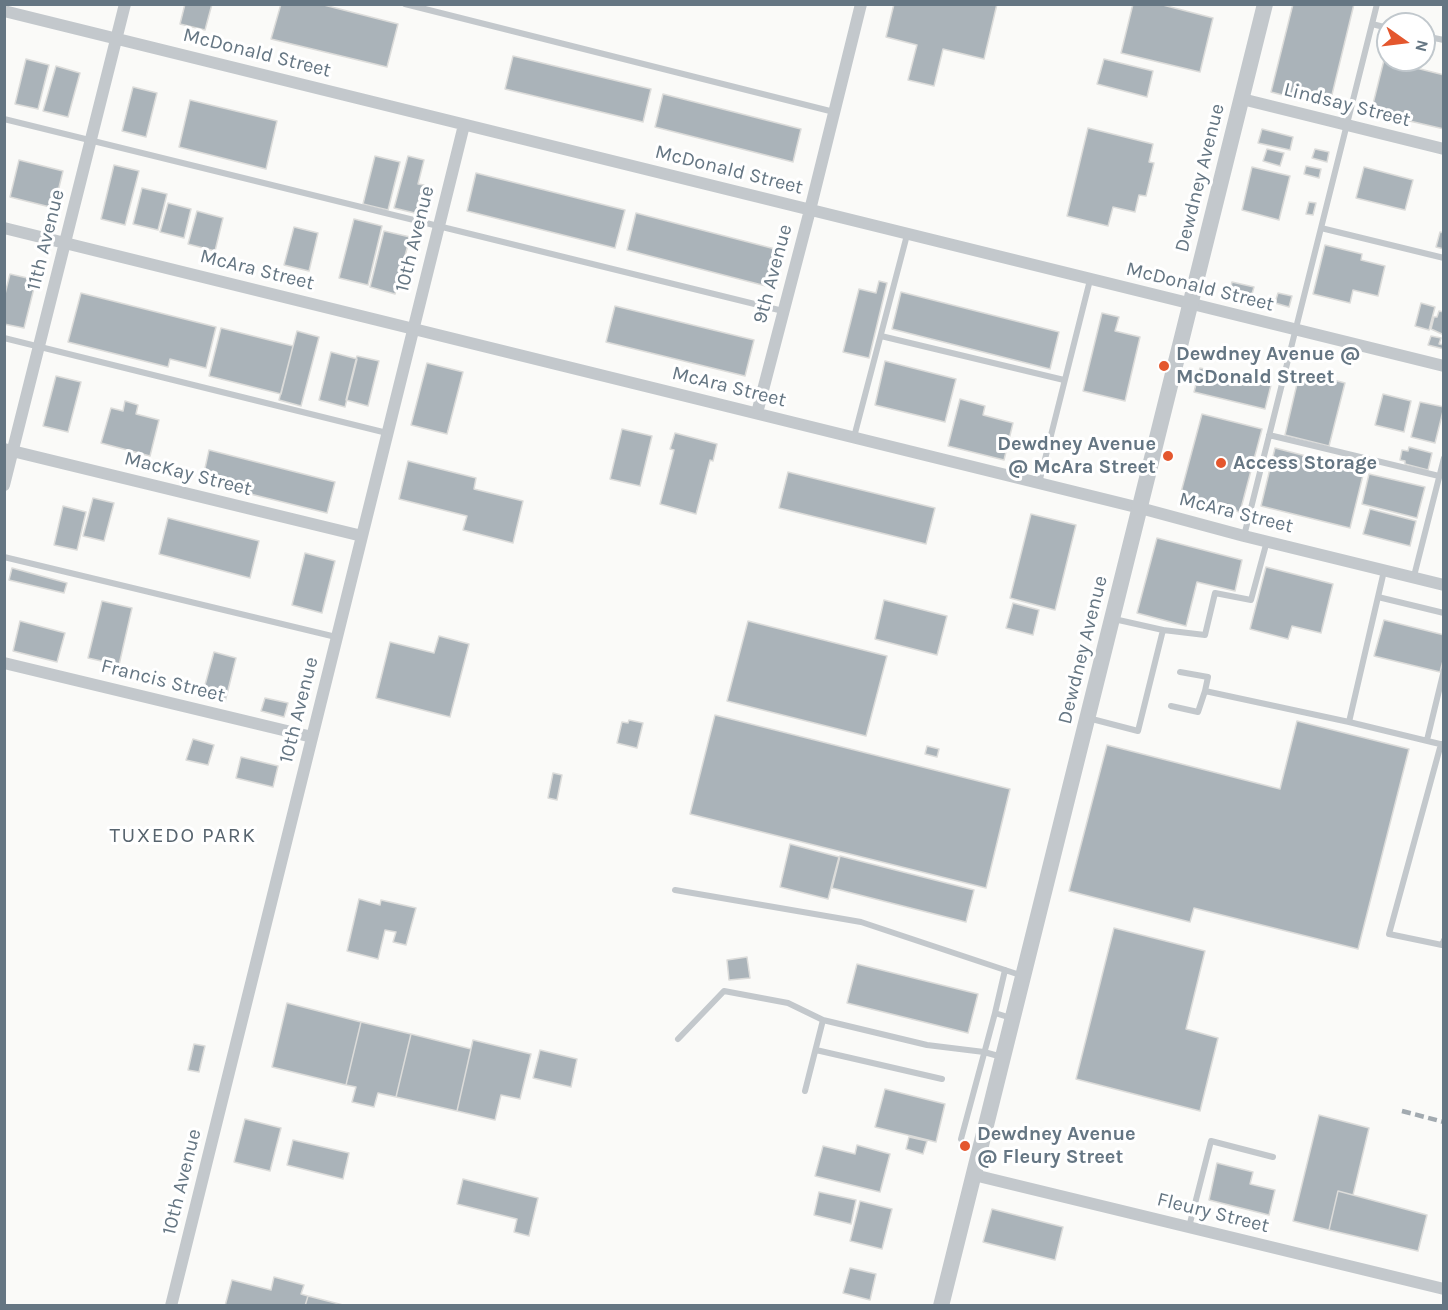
<!DOCTYPE html>
<html>
<head>
<meta charset="utf-8">
<style>
	body { margin:0 }
	#map { position:relative; width:1448px; height:1310px; overflow:hidden; background:#fafaf8; font-family:Karla,sans-serif }
	canvas { display:block }
	.frame { position:absolute; inset:0; border:6px solid #657683; pointer-events:none }
	.north { position:absolute; left:1376px; top:12px; width:60px; height:60px; box-sizing:border-box; background:#fff; border:2px solid #c1c8cd; border-radius:50%; rotate:104deg; font-size:16px; font-weight:700; line-height:24px; text-align:center; color:#657683 }
	.north::after { content:''; display:block; margin:auto; width:21px; height:27px; background:#e4572e; clip-path:polygon(50% 0,100% 100%,50% 72%,0 100%) }
</style>
</head>
<body>
<div id="map">
<canvas width="1448" height="1310"></canvas>
<div class="frame"></div>
<div class="north">N</div>
</div>
<script>
const g = document.querySelector('canvas').getContext('2d');
g.lineJoin = 'round';
function fillPath(path, color) { g.fillStyle = color; g.fill(path, 'evenodd'); }
const toPath = rows => new Path2D(rows.map(r => 'M' + r).join(''));
function strokePath(path, color, width, dash) { g.strokeStyle = color; g.lineWidth = width; g.lineCap = dash ? 'butt' : 'round'; g.setLineDash(dash || []); g.stroke(path); }
function write(font, color, halo, rows, align = 'center') {
  g.font = font + ' Karla,sans-serif'; g.lineWidth = 6; g.setLineDash([]); g.textBaseline = 'middle'; g.strokeStyle = halo; g.fillStyle = color; for (const [text, x, y, turn = 0] of rows) {
    g.save(); g.translate(x, y); g.rotate((+turn || 0) * Math.PI / 180); g.textAlign = isNaN(turn) ? turn : align; if (halo) g.strokeText(text, 0, 0); g.fillText(text, 0, 0); g.restore();
  }
}
const building = toPath([
	[185,4,212,4,205,30,180,24,185,4],
	[281,4,320,4,398,24,387,67,271,39,281,4],
	[894,4,997,4,984,59,943,49,934,86,908,80,917,45,886,37,894,4],
	[1133,4,1159,4,1213,18,1200,72,1121,53,1133,4],
	[1293,4,1354,4,1329,107,1271,92,1293,4],
	[513,56,651,89,643,122,505,89,513,56],
	[26,59,49,65,38,109,15,104,26,59],
	[1104,59,1153,71,1147,97,1097,84,1104,59],
	[1384,60,1444,75,1444,129,1371,112,1384,60],
	[56,66,80,73,68,117,43,111,56,66],
	[133,87,157,93,146,137,122,131,133,87],
	[663,94,801,129,793,162,655,127,663,94],
	[190,100,277,121,266,169,179,147,190,100],
	[1088,128,1153,144,1149,162,1154,163,1146,196,1139,195,1135,212,1113,207,1108,226,1067,216,1088,128],
	[1262,129,1293,137,1290,150,1258,143,1262,129],
	[1267,149,1284,153,1280,166,1263,161,1267,149],
	[1315,149,1329,152,1327,162,1312,158,1315,149],
	[375,156,400,162,388,210,363,204,375,156],
	[408,156,424,160,418,184,424,185,423,188,426,188,419,214,394,208,408,156],
	[19,160,63,171,54,208,10,197,19,160],
	[114,165,139,171,125,225,101,219,114,165],
	[1306,166,1321,169,1319,178,1304,174,1306,166],
	[1252,167,1290,176,1279,220,1242,210,1252,167],
	[1364,167,1413,180,1405,210,1356,198,1364,167],
	[476,173,625,210,615,248,467,211,476,173],
	[142,188,167,194,158,230,133,224,142,188],
	[1309,202,1316,203,1313,215,1306,214,1309,202],
	[168,203,191,209,184,238,160,232,168,203],
	[197,211,223,218,215,251,188,244,197,211],
	[636,213,775,249,766,286,627,250,636,213],
	[354,219,382,226,368,285,339,278,354,219],
	[294,227,318,233,309,271,284,265,294,227],
	[384,231,410,237,395,294,370,287,384,231],
	[1440,232,1444,233,1444,249,1436,247,1440,232],
	[1325,245,1362,254,1361,260,1385,266,1378,296,1353,290,1350,303,1313,294,1325,245],
	[10,274,36,280,24,328,4,324,4,298,10,274],
	[879,281,887,283,869,358,843,352,859,289,876,293,879,281],
	[1232,282,1254,287,1250,301,1229,296,1232,282],
	[901,292,1059,332,1050,369,892,329,901,292],
	[81,293,216,327,206,368,170,359,168,367,68,342,81,293],
	[1278,293,1292,296,1289,307,1275,303,1278,293],
	[1421,303,1435,307,1429,330,1415,326,1421,303],
	[615,306,754,340,745,376,606,342,615,306],
	[1439,311,1444,312,1444,333,1442,334,1431,329,1434,317,1437,317,1439,311],
	[1102,313,1119,317,1115,331,1140,337,1125,401,1083,391,1102,313],
	[221,328,293,346,281,394,209,376,221,328],
	[297,331,319,337,301,406,279,400,297,331],
	[1431,336,1441,338,1439,344,1444,345,1444,349,1428,345,1431,336],
	[331,352,357,359,345,407,319,400,331,352],
	[357,356,379,361,368,406,346,400,357,356],
	[885,361,956,379,945,422,875,405,885,361],
	[427,363,463,372,447,434,411,425,427,363],
	[1200,368,1271,385,1265,409,1194,392,1200,368],
	[1300,371,1345,383,1329,446,1285,435,1300,371],
	[56,376,81,382,68,432,43,426,56,376],
	[1383,394,1411,401,1404,432,1375,425,1383,394],
	[960,399,985,406,983,415,1013,423,1004,460,948,446,960,399],
	[125,401,138,405,136,414,159,420,150,456,101,443,111,408,123,411,125,401],
	[1420,402,1444,407,1435,443,1411,437,1420,402],
	[1202,414,1262,429,1240,512,1180,496,1202,414],
	[622,429,652,436,640,486,610,479,622,429],
	[675,433,717,444,713,461,710,460,696,514,660,504,674,450,670,449,675,433],
	[1409,447,1432,453,1428,470,1405,464,1405,461,1400,460,1402,450,1408,451,1409,447],
	[1275,448,1364,471,1350,528,1261,506,1275,448],
	[209,450,335,482,327,513,202,482,209,450],
	[408,461,476,478,474,489,523,501,513,543,463,530,467,516,399,499,408,461],
	[788,472,935,508,926,544,779,508,788,472],
	[1369,474,1425,487,1417,518,1362,504,1369,474],
	[93,498,114,503,104,541,83,536,93,498],
	[63,506,86,512,77,550,54,545,63,506],
	[1370,509,1416,521,1410,546,1363,534,1370,509],
	[1031,514,1076,525,1055,610,1010,598,1031,514],
	[168,518,259,541,250,578,159,554,168,518],
	[1157,538,1242,560,1235,591,1197,582,1186,626,1137,613,1157,538],
	[305,553,335,561,322,613,292,605,305,553],
	[1266,567,1333,584,1321,633,1292,626,1288,639,1250,629,1266,567],
	[12,568,67,583,64,593,9,580,12,568],
	[884,600,947,616,937,655,875,639,884,600],
	[102,601,132,608,119,665,88,658,102,601],
	[1013,603,1039,610,1033,635,1006,628,1013,603],
	[1384,620,1444,635,1444,657,1440,672,1374,656,1384,620],
	[20,621,65,633,57,662,13,651,20,621],
	[748,621,887,656,866,736,727,701,748,621],
	[439,636,469,644,450,717,376,698,390,642,434,653,439,636],
	[214,652,236,658,225,702,202,696,214,652],
	[265,698,288,703,284,717,261,711,265,698],
	[715,715,1010,789,986,888,690,814,715,715],
	[629,720,643,723,637,748,617,743,622,722,628,723,629,720],
	[1297,721,1409,749,1358,949,1194,908,1190,922,1069,891,1107,745,1280,789,1297,721],
	[193,739,214,745,208,765,186,760,193,739],
	[927,746,939,749,937,757,925,754,927,746],
	[241,757,278,766,273,787,236,778,241,757],
	[553,773,562,775,557,800,548,798,553,773],
	[790,844,839,857,828,899,780,887,790,844],
	[840,856,974,890,966,922,832,888,840,856],
	[359,899,380,905,381,900,416,908,406,945,393,942,396,932,385,930,378,959,347,951,359,899],
	[1114,928,1205,951,1186,1029,1218,1038,1200,1111,1076,1079,1114,928],
	[747,957,750,978,729,980,727,960,747,957],
	[857,964,978,994,968,1033,847,1003,857,964],
	[287,1003,361,1022,346,1085,272,1067,287,1003],
	[361,1022,411,1034,396,1097,378,1093,374,1107,352,1102,356,1087,346,1085,361,1022],
	[411,1034,471,1049,457,1111,396,1097,411,1034],
	[473,1040,531,1054,520,1099,501,1095,495,1120,457,1111,473,1040],
	[194,1044,205,1046,199,1072,188,1070,194,1044],
	[540,1050,577,1059,571,1087,533,1078,540,1050],
	[885,1089,945,1104,936,1142,875,1127,885,1089],
	[1319,1115,1369,1128,1353,1195,1338,1191,1329,1230,1293,1221,1319,1115],
	[245,1119,281,1128,270,1171,234,1162,245,1119],
	[909,1137,927,1141,923,1154,906,1149,909,1137],
	[293,1140,349,1153,343,1179,287,1165,293,1140],
	[857,1145,890,1154,880,1192,815,1176,823,1146,855,1154,857,1145],
	[1217,1163,1253,1172,1250,1184,1275,1190,1269,1215,1209,1200,1217,1163],
	[463,1179,538,1198,529,1236,514,1232,517,1219,457,1204,463,1179],
	[1338,1191,1427,1215,1418,1251,1329,1230,1338,1191],
	[819,1192,856,1200,851,1224,814,1215,819,1192],
	[860,1201,892,1209,882,1249,850,1241,860,1201],
	[992,1209,1063,1227,1055,1260,983,1242,992,1209],
	[850,1268,876,1274,870,1300,843,1293,850,1268],
	[274,1277,304,1285,301,1294,308,1296,305,1306,225,1306,232,1280,271,1290,274,1277],
	[308,1296,347,1306,305,1306,308,1296]
]);
fillPath(building, '#aab3b9');
strokePath(building, '#dcdcda', 1.5);
strokePath(toPath([
	[405,4,834,112],
	[1372,24,1388,28],
	[1424,36,1444,40],
	[4,119,783,311],
	[1321,228,1444,258],
	[881,336,1064,380],
	[4,338,387,433],
	[1269,435,1439,476],
	[854,437,907,235],
	[1039,483,1090,280],
	[1244,536,1377,4],
	[4,557,336,637],
	[1414,576,1444,458],
	[1378,597,1444,613],
	[1163,630,1205,635,1215,593,1251,600,1267,541],
	[1205,691,1349,722,1384,571],
	[1171,706,1198,712,1205,691,1208,677,1180,672],
	[1088,718,1138,731,1163,630,1114,619],
	[1349,722,1444,745],
	[1427,740,1444,670],
	[1441,744,1389,934,1442,945,1444,940],
	[675,890,861,922,1023,976],
	[1005,970,995,1013,1011,1018],
	[678,1039,724,991,788,1003,823,1020],
	[816,1050,942,1079],
	[805,1091,823,1020,927,1045,984,1052,1002,1057],
	[961,1139,995,1013],
	[1189,1227,1211,1141,1273,1157]
]), '#c3c8cc', 6);
strokePath(toPath([
	[4,11,1444,366],
	[1242,99,1444,149],
	[4,228,1140,508,1244,536,1444,585],
	[757,413,810,210,861,4],
	[4,449,362,536],
	[4,485,125,4],
	[4,663,312,737],
	[974,1175,1444,1289],
	[171,1306,464,125]
]), '#c3c8cc', 12);
strokePath(toPath([
	[941,1306,1265,4]
]), '#c3c8cc', 16);
strokePath(toPath([
	[1402,1111,1444,1122]
]), '#a2aab0', 4.5, [9, 4.5]);
for (const [x, y, r, color] of [
	[1164,366,6,"#e4572e"],
	[1168,456,6,"#e4572e"],
	[1221,463,6,"#e4572e"],
	[965,1146,6,"#e4572e"]
]) { const dot = new Path2D(); dot.arc(x, y, r, 0, 2 * Math.PI); g.fillStyle = color; g.fill(dot); strokePath(dot, '#fff', 2); }
write('20px', '#657683', '#fff', [
	["McDonald Street",257,53,14],
	["Lindsay Street",1347,105,14],
	["McDonald Street",729,170,14],
	["Dewdney Avenue",1200,178,-76],
	["10th Avenue",415,239,-76],
	["11th Avenue",46,240,-76],
	["McAra Street",257,270,14],
	["9th Avenue",773,274,-75],
	["McDonald Street",1200,287,14],
	["McAra Street",729,387,14],
	["MacKay Street",188,474,14],
	["McAra Street",1236,513,14],
	["Dewdney Avenue",1083,650,-76],
	["Francis Street",163,681,14],
	["10th Avenue",299,710,-76],
	["10th Avenue",182,1182,-76],
	["Fleury Street",1213,1213,14]
]);
write('bold 20px', '#657683', '#fff', [
	["Dewdney Avenue @",1176,354],
	["McDonald Street",1176,377],
	["Dewdney Avenue",1156,444,"right"],
	["@ McAra Street",1156,467,"right"],
	["Access Storage",1233,463],
	["Dewdney Avenue",977,1134],
	["@ Fleury Street",977,1157]
], 'left');
g.letterSpacing = '1.5px';
write('21px', '#57646e', '#fff', [
	["TUXEDO PARK",183,836]
]);
g.letterSpacing = '0px';
</script>
</body>
</html>
